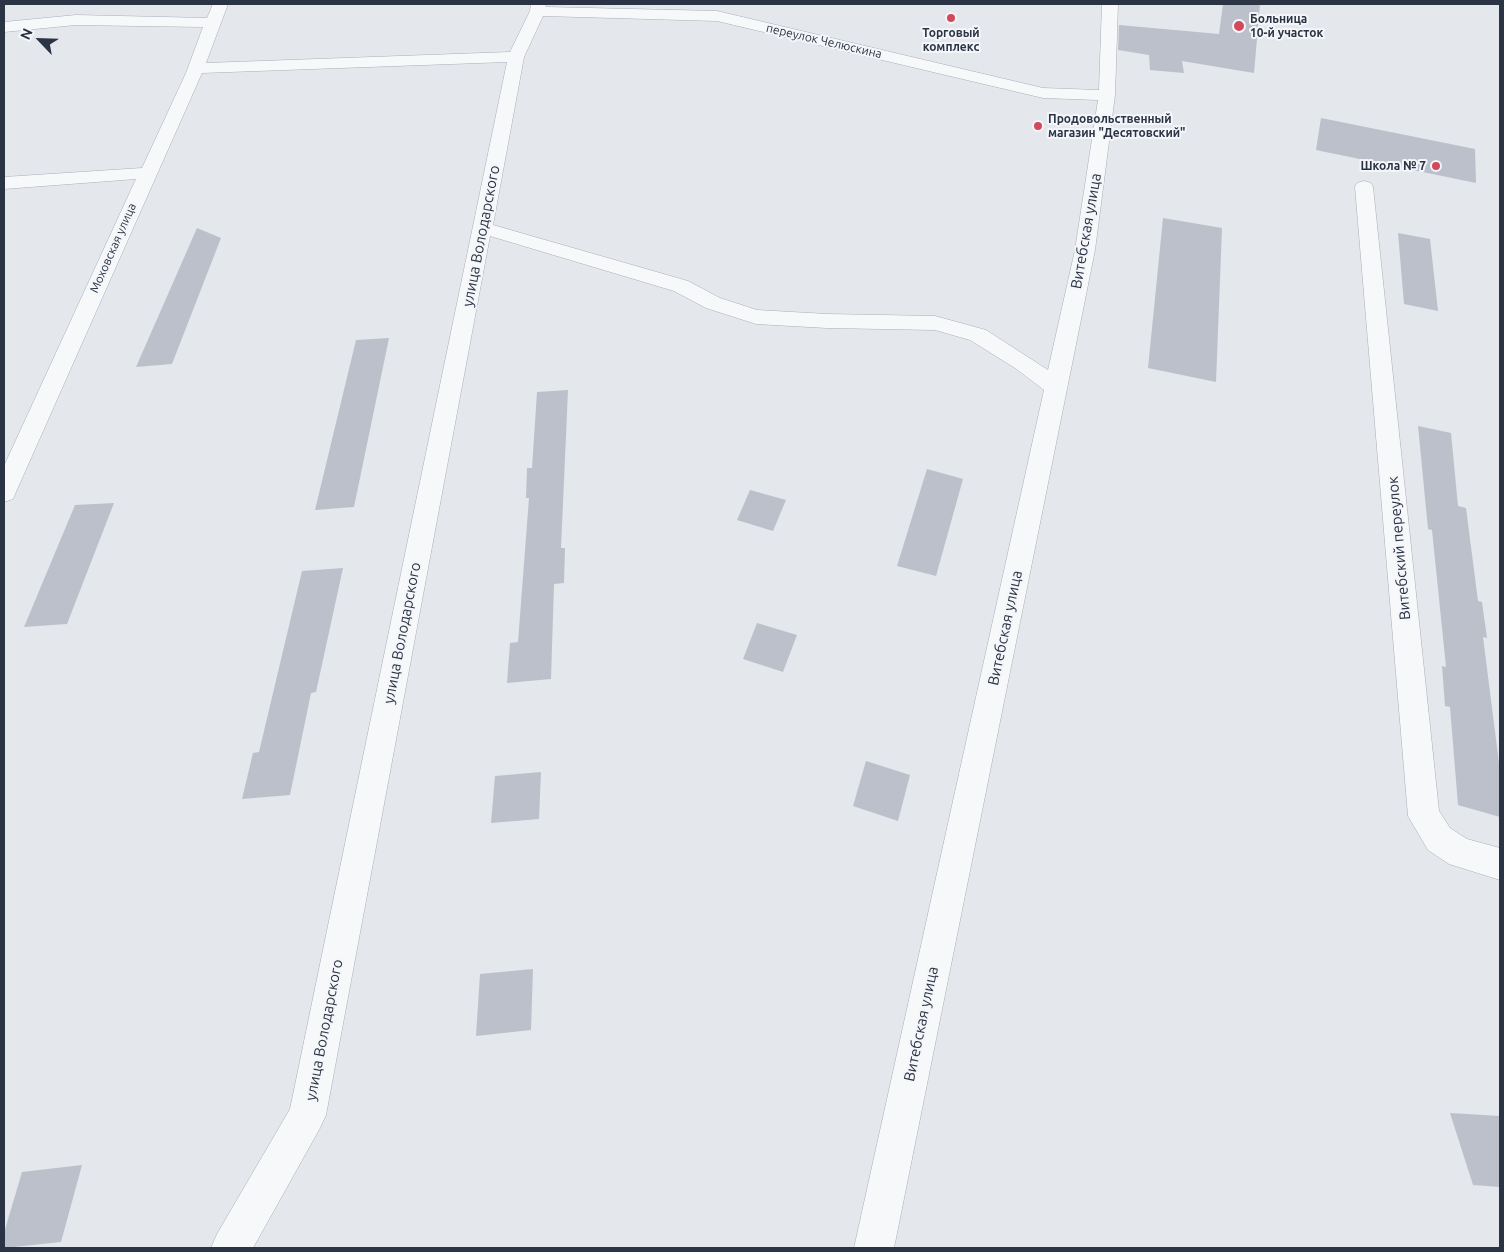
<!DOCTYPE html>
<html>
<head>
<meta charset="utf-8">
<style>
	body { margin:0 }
	#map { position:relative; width:1504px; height:1252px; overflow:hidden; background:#e4e7ec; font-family:Ubuntu,sans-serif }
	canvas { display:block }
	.frame { position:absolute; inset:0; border:5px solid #2b3445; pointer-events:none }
	.north { position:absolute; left:15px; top:15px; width:50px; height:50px; -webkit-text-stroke:4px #f4f6f9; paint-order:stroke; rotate:294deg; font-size:14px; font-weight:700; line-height:20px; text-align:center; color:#2b3445 }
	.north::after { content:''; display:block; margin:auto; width:18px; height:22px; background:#2b3445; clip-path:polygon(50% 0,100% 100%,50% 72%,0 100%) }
</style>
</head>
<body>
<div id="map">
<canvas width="1504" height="1252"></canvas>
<div class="frame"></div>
<div class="north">N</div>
</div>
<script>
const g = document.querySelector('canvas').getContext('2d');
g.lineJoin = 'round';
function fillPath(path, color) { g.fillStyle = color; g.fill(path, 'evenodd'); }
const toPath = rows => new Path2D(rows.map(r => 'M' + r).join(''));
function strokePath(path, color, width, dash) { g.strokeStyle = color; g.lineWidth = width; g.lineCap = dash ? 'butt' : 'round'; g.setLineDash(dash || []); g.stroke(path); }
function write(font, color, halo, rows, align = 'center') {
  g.font = font + ' Ubuntu,sans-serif'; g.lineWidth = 4; g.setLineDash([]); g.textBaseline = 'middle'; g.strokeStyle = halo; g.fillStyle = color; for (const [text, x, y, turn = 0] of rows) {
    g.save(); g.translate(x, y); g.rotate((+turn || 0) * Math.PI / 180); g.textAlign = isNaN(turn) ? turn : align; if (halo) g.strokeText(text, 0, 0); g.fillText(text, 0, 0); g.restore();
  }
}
fillPath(toPath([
	[1223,4,1260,4,1254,73,1182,61,1184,73,1150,70,1149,55,1118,50,1119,25,1219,34],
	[1321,118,1475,149,1476,183,1316,150],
	[1163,218,1222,228,1216,382,1148,368],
	[197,228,221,238,172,364,136,367],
	[1398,233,1430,239,1438,311,1404,304],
	[389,338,354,507,315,510,356,340],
	[568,390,561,548,565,548,564,583,554,584,551,679,507,683,510,643,518,642,529,498,526,498,527,468,532,468,537,392],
	[1418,426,1451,433,1458,506,1466,508,1478,601,1482,602,1487,638,1483,637,1500,771,1500,817,1458,805,1450,707,1445,706,1442,666,1446,667,1432,530,1428,529],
	[927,469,963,479,936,576,897,566],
	[750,490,786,500,773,531,737,520],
	[114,503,67,624,24,627,75,505],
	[343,568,316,692,311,693,290,795,242,799,253,753,259,752,302,571],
	[757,623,797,635,783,672,743,659],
	[866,761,910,775,898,821,853,806],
	[541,772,539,819,491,823,495,776],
	[533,969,531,1030,476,1036,480,974],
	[1450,1113,1500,1116,1500,1187,1473,1185],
	[82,1165,61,1242,4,1248,4,1233,22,1172]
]), '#bbc0ca');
const minor = toPath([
	[213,4,228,4,206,63,510,52,530,11,531,4,545,4,546,7,717,11,1043,88,1099,90,1102,4,1118,4,1115,95,1095,250,894,1248,854,1248,1044,390,1015,368,970,340,935,330,827,328,756,324,706,308,674,291,490,236,326,1115,320,1128,253,1248,211,1248,217,1234,290,1109,507,62,202,73,16,492,13,499,4,502,4,466,136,179,4,189,4,177,142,168,186,73,203,27,76,25,4,32,4,22,76,15,207,18,213,4],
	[543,16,717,21,1043,98,1098,100,1075,250,1048,370,986,330,935,316,827,314,757,310,720,298,688,281,493,225,524,57,543,16],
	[1364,181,1371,183,1373,187,1439,811,1450,828,1467,839,1500,848,1500,880,1449,864,1428,850,1408,816,1355,187,1357,183,1364,181]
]);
strokePath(minor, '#a9aeb7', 1);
fillPath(minor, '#f7f8fa');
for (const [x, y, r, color] of [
	[951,18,5,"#d1495b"],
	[1239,26,6,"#d1495b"],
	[1038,126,5,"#d1495b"],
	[1436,166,5,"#d1495b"]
]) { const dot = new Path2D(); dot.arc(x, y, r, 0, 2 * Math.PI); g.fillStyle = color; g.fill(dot); strokePath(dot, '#f4f6f9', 2); }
write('bold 12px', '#2b3445', '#f4f6f9', [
	["Больница",1250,19],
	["10-й участок",1250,33],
	["Торговый",951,33,"center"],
	["комплекс",951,47,"center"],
	["Продовольственный",1048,119],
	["магазин \"Деcятовский\"",1048,133],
	["Школа № 7",1426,166,"right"]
], 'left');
write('12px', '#2b3445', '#f4f6f9', [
	["переулок Челюскина",824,41,13],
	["Моховская улица",113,248,-66]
]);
write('15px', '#2b3445', '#f4f6f9', [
	["Витебская улица",1086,231,-80],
	["улица Володарского",481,236,-79],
	["Витебский переулок",1399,548,-95],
	["Витебская улица",1005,628,-78],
	["улица Володарского",402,633,-79],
	["Витебская улица",921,1024,-78],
	["улица Володарского",324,1030,-79]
]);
</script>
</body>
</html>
